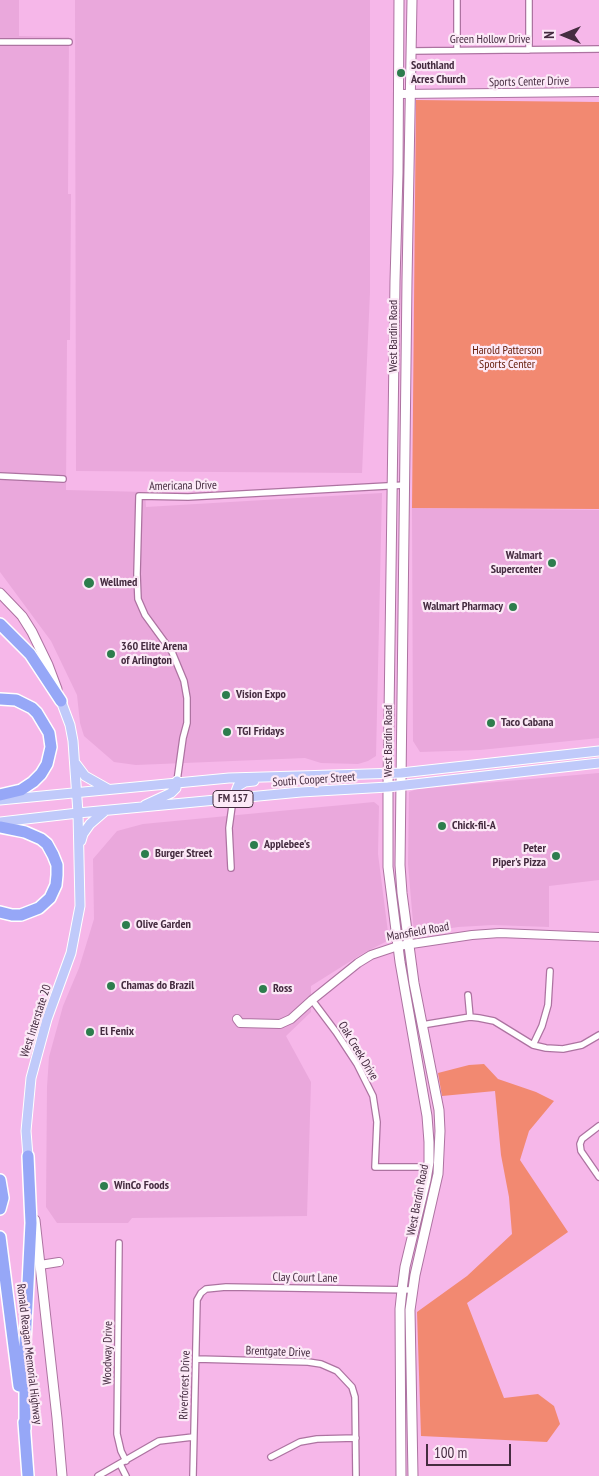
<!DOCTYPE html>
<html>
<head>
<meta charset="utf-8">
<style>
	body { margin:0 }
	#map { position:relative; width:599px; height:1476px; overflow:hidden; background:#f6b7e9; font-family:"PT Sans Narrow",sans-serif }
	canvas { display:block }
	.north { position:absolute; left:539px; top:10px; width:50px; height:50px; -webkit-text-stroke:4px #fce9f7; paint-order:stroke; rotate:270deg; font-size:14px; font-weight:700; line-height:20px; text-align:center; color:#452c40 }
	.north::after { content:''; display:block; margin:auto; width:18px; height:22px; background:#452c40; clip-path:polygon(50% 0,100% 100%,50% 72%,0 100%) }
	.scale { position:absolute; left:426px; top:1444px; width:85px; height:22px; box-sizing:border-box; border:2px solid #452c40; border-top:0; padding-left:6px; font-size:15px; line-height:18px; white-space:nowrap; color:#452c40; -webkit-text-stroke:4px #fce9f7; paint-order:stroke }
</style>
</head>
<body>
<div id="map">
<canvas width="599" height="1476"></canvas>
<div class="north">N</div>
<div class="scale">100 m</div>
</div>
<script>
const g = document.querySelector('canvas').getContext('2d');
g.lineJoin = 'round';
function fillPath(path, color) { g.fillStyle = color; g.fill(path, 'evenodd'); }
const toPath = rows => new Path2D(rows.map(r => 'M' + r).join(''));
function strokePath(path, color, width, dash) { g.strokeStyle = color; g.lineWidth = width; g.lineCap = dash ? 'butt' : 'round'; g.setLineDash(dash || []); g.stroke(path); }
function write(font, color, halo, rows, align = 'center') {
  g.font = font + ' "PT Sans Narrow",sans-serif'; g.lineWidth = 4.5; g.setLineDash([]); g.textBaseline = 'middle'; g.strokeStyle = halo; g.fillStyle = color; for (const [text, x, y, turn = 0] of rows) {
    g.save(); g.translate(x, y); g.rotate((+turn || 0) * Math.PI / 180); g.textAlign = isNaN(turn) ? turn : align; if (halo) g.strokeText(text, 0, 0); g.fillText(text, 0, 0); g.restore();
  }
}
fillPath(toPath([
	[0,0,19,0,19,36,69,37,68,194,71,194,70,340,67,340,66,490,145,492,146,507,382,493,376,756,368,761,358,764,321,763,305,758,136,765,114,762,84,736,80,723,77,695,51,641,0,572],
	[75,0,370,0,370,292,362,473,76,471],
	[412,508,599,510,599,738,480,750,420,752,413,741],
	[599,773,599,880,549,886,549,927,493,925,458,927,414,934,408,864,409,792,417,789],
	[374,802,379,806,378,854,389,940,362,954,311,986,311,1012,286,1036,311,1082,307,1216,132,1218,128,1223,57,1223,46,1207,47,1087,49,1057,63,1006,79,968,94,919,93,859,117,831,143,824]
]), '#eaa8dc');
fillPath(toPath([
	[416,100,599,102,599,509,412,508],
	[484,1064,498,1079,536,1092,554,1101,529,1131,520,1160,568,1232,467,1303,504,1398,538,1394,554,1406,560,1424,547,1442,421,1436,417,1312,467,1276,512,1234,509,1197,501,1155,495,1091,442,1096,438,1073,469,1065]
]), '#f28971');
const minor = toPath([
	[457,0,457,50],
	[0,42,69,42],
	[529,50,529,0],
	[412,51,599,49],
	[0,476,63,479],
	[177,781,183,738,187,723,187,698,184,681,172,652,145,615,138,599,137,574,139,496,188,497,405,485],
	[231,868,229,828,233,799],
	[468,995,470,1017],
	[312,1000,336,1032,357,1064,373,1096,377,1122,375,1167,428,1167],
	[422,1025,470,1017,479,1018,494,1021,533,1045,546,1048,563,1049,582,1045,599,1035],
	[533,1045,542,1026,548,1005,550,971],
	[599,1126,582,1139,580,1144,581,1151,599,1177],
	[119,1243,117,1434,121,1451,126,1461],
	[196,1359,308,1362,321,1364,337,1371,352,1387,355,1397,356,1476],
	[271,1457,300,1442,317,1439,356,1438],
	[120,1464,126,1476],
	[98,1476,159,1441,193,1437],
	[193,1476,197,1300,201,1293,206,1289,226,1287,413,1290]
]);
const tertiary = toPath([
	[399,94,599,92],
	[237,1019,240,1023,280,1024,291,1019,312,1000,358,963,371,955,398,946,472,935,500,933,599,937],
	[40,1265,59,1262]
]);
const secondary = toPath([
	[399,0,398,173,395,281,388,787,388,867,400,962,427,1116,429,1142,429,1162,426,1180,405,1267,402,1290,400,1309,401,1476],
	[412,0,407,281,400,865,402,893,414,983,439,1110,440,1131,438,1174,415,1275,410,1310,413,1476],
	[0,593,22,616,32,632,48,665,57,689],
	[35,1220,57,1418,62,1476]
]);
const primary = toPath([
	[76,764,85,776,108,789],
	[233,799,238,786,245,782,254,781],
	[0,800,229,778,401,773,599,751],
	[145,805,171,793,176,788,177,781],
	[0,822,78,813,301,792,388,787,599,763],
	[81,841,83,834,90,824,105,811],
	[28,1156,26,1131,31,1078,47,1019,71,953,80,906,78,813,73,741,70,725,61,701]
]);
const motorway = toPath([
	[0,624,30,654,61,701],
	[0,699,16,700,32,708,37,713,49,733,51,747,47,764,41,774,33,782,21,790,0,795],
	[0,827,25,832,41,839,47,844,53,855,57,865,57,875,56,885,50,898,39,908,21,915,12,915,0,912],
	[0,1180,3,1198,0,1209],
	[0,1237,19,1386],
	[24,1422,28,1476],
	[25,1429,25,1344,31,1223,28,1156]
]);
strokePath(minor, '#ad73a1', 8);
strokePath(tertiary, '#ad73a1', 10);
strokePath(secondary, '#ad73a1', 11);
strokePath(primary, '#fff', 11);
strokePath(motorway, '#fff', 14);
strokePath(minor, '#fff', 5.5);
strokePath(tertiary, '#fff', 8);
strokePath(secondary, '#fff', 9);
strokePath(primary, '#c0cafa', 9);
strokePath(motorway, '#96a7f7', 11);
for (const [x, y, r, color] of [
	[401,73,5,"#2d7d4d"],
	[552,563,5,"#2d7d4d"],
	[89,583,6,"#2d7d4d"],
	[513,607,5,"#2d7d4d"],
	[111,654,5,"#2d7d4d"],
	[226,695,5,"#2d7d4d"],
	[491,723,5,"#2d7d4d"],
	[227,732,5,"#2d7d4d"],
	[442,826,5,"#2d7d4d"],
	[254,845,5,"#2d7d4d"],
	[145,854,5,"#2d7d4d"],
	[556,856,5,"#2d7d4d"],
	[126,925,5,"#2d7d4d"],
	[111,986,5,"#2d7d4d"],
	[263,989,5,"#2d7d4d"],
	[90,1032,5,"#2d7d4d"],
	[104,1186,5,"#2d7d4d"]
]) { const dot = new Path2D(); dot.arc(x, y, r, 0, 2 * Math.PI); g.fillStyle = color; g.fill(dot); strokePath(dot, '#fce9f7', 2); }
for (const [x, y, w] of [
	[233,799,40]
]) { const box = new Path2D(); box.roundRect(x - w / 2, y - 8.5, w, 17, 4); g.fillStyle = '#fce9f7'; g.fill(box); strokePath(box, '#452c40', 1); }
write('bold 11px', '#452c40', null, [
	["FM 157",233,799]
]);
write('12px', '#452c40', '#fce9f7', [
	["Green Hollow Drive",490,40],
	["Sports Center Drive",529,82,-1],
	["West Bardin Road",394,336,-90],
	["Americana Drive",183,486,-1],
	["West Bardin Road",389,741,-90],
	["South Cooper Street",314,780,-4],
	["Mansfield Road",418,932,-10],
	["West Interstate 20",36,1021,-72],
	["Oak Creek Drive",358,1051,59],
	["West Bardin Road",418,1200,-79],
	["Clay Court Lane",305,1278,1],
	["Brentgate Drive",278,1352,2],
	["Woodway Drive",108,1353,-89],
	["Ronald Reagan Memorial Highway",29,1354,83],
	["Riverforest Drive",185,1385,-88]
]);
write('bold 12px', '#452c40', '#fce9f7', [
	["Southland",411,66],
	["Acres Church",411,80],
	["Walmart",542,556,"right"],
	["Supercenter",542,570,"right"],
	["Wellmed",100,583],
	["Walmart Pharmacy",503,607,"right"],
	["360 Elite Arena",121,647],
	["of Arlington",121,661],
	["Vision Expo",236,695],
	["Taco Cabana",501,723],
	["TGI Fridays",237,732],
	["Chick-fil-A",452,826],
	["Applebee's",264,845],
	["Peter",546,849,"right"],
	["Piper's Pizza",546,863,"right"],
	["Burger Street",155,854],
	["Olive Garden",136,925],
	["Chamas do Brazil",121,986],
	["Ross",273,989],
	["El Fenix",100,1032],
	["WinCo Foods",114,1186]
], 'left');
write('12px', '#651b09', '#fce9f7', [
	["Harold Patterson",507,351],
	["Sports Center",507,365]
]);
</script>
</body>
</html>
